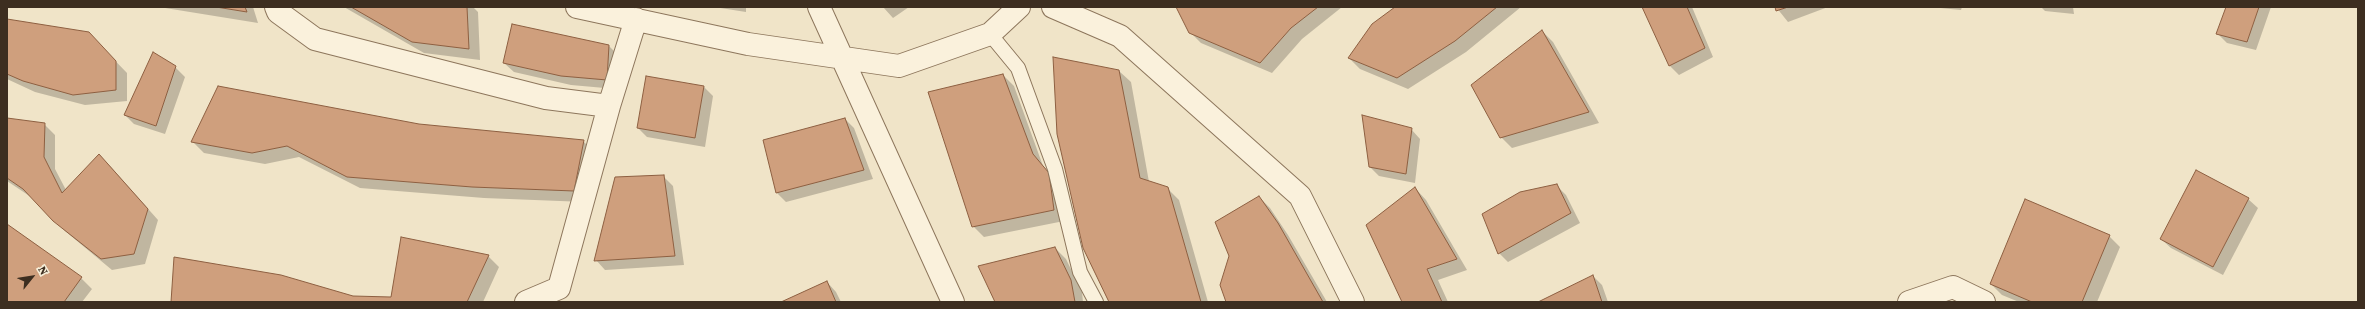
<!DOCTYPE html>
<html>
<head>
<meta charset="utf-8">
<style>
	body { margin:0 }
	#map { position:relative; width:2365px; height:309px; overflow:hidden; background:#f0e4c8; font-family:"Source Serif 4",serif }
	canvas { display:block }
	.frame { position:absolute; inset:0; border:8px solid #3d2e20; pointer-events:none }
	.north { position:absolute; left:12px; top:257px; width:40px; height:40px; -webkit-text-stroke:3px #f7eed8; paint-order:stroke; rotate:60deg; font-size:11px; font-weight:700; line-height:16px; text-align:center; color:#3d2e20 }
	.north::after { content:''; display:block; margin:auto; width:14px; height:18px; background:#3d2e20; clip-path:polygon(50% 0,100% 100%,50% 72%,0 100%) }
</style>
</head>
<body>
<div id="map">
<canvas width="2365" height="309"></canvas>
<div class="frame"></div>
<div class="north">N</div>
</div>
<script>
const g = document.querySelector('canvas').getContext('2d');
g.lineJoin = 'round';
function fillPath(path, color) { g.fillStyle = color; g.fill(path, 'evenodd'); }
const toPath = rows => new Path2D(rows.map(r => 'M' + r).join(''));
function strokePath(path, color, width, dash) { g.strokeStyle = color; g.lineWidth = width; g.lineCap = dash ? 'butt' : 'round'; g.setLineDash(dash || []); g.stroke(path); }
fillPath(toPath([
	[159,7,253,7,258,23],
	[344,7,473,7,478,12,480,60,424,53],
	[714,7,746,7,746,12],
	[883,7,909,7,893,18],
	[1178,7,1342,7,1302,39,1272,73,1201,43,1190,32],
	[1397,7,1521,7,1466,52,1408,89,1360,69,1349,58],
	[1643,7,1692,7,1713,57,1679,75,1670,66],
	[1776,7,1828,7,1788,22],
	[1930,7,1962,7,1961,10],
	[2041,7,2073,7,2074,14,2045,11],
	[2227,7,2271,7,2256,50,2227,43,2218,34],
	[7,20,99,44,127,73,127,101,85,105,35,92,7,79],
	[1542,31,1553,42,1599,123,1512,148,1501,137],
	[609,46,618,55,616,89,571,85,514,72,504,63],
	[175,67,185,77,165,134,134,124,125,115],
	[1119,71,1131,82,1149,182,1167,188,1179,200,1208,302,1110,302],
	[1003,75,1014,86,1043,166,1060,185,1064,221,984,237,973,226],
	[704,87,713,96,705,147,647,137,638,128],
	[7,119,44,124,55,135,55,169,66,190,99,155,110,166,158,220,145,264,112,270,65,231,34,199,7,181],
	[845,119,854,128,873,179,786,202,777,193,765,140],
	[419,125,583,141,595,153,585,202,484,198,360,188,299,157,265,164,204,153,192,141],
	[1411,129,1420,139,1415,183,1379,176,1370,167],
	[663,176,673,186,684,265,605,270,596,260],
	[1557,186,1566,195,1580,223,1508,262,1499,253],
	[1415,188,1426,200,1467,270,1438,280,1448,302,1403,302],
	[1259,197,1270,208,1288,235,1327,302,1227,302],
	[2248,199,2258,208,2223,275,2171,248,2161,239],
	[7,225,81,278,92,289,82,302,7,302],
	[2109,236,2120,247,2097,302,2019,302,2002,295,1991,284],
	[1055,248,1066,259,1082,292,1083,302,996,302],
	[488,256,499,267,483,302,172,302,392,298],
	[1593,276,1602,285,1608,302,1541,302],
	[827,282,836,292,841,302,784,302]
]), '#0003');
const building = toPath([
	[216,7,245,7,247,12,216,7],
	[351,7,467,7,469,49,412,42,351,7],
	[1176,7,1318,7,1291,28,1260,63,1189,33,1176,7],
	[1395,7,1497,7,1455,41,1397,78,1348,58,1372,24,1395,7],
	[1642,7,1687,7,1705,48,1669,66,1642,7],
	[1775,7,1788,7,1776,11,1775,7],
	[2226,7,2259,7,2247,42,2216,34,2226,7],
	[7,19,89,32,116,61,116,90,73,95,23,81,7,74,7,19],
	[512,24,609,45,607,80,561,76,503,63,512,24],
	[1542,30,1589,112,1500,138,1471,85,1542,30],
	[153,52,176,66,156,126,124,115,153,52],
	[1053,57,1119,70,1140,178,1168,187,1201,302,1109,302,1083,248,1057,134,1053,57],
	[1003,74,1033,154,1049,173,1054,210,972,227,928,92,1003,74],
	[646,76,704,86,695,138,637,128,646,76],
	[218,86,419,124,584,140,574,191,472,187,347,177,287,146,252,153,191,142,218,86],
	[1362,115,1412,128,1406,174,1369,167,1362,115],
	[7,118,45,123,44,157,62,193,99,154,148,209,134,254,101,259,53,221,23,189,7,178,7,118],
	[845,118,864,170,776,193,763,140,845,118],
	[2196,170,2249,198,2213,267,2160,239,2196,170],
	[664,175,675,256,594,261,615,177,664,175],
	[1557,184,1571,213,1498,254,1482,214,1520,192,1557,184],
	[1415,187,1457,259,1427,269,1442,302,1402,302,1366,225,1415,187],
	[1259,196,1278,223,1323,302,1226,302,1220,285,1229,256,1215,222,1259,196],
	[2025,199,2110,235,2082,302,2032,302,1990,284,2025,199],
	[7,224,82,277,64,302,7,302,7,224],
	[401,237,489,255,467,302,171,302,174,257,281,275,353,296,391,297,401,237],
	[1055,247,1071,280,1075,302,995,302,978,266,1055,247],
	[1593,275,1602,302,1538,302,1593,275],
	[827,281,836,302,781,302,827,281]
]);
fillPath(building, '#cf9f7d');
strokePath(building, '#8d5f41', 1);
const service = toPath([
	[990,34,1018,68,1055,169,1080,272,1096,302]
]);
const minor = toPath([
	[276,7,278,12,315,39,546,98,609,106],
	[577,7,748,44,899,66,990,34,1019,7],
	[819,7,953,302],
	[1053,7,1120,36,1300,196,1353,302],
	[526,302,559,288,609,106,636,19],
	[1909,302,1953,287,1984,302]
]);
strokePath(service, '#8d765c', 16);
strokePath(minor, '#8d765c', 24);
strokePath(service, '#faf1dc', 14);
strokePath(minor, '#faf1dc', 22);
</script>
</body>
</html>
